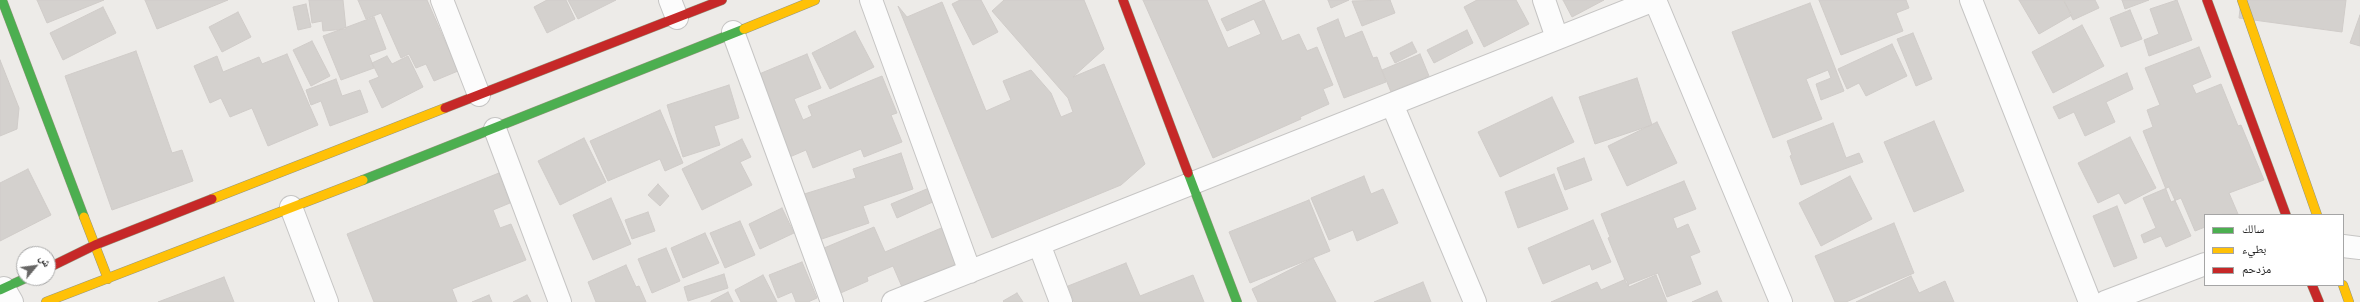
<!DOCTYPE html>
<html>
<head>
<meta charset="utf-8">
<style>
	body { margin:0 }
	#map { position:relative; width:2360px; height:302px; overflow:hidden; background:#edebe8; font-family:Commissioner,"Noto Naskh Arabic",sans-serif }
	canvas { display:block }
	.legend { position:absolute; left:2204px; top:214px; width:140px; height:72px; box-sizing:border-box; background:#fff; border:1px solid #a5a5a5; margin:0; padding:5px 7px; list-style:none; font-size:12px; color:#1f1f1f }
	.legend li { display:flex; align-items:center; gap:8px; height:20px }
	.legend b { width:20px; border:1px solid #a5a5a5 }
	.north { position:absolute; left:16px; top:246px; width:40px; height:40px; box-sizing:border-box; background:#fff; border:1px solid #a5a5a5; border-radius:50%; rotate:61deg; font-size:11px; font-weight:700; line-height:16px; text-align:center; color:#1f1f1f }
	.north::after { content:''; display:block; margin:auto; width:14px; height:18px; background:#676665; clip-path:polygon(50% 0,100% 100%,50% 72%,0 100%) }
</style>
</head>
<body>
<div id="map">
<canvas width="2360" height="302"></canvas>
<ul class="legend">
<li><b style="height:5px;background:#4caf50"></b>سالك</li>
<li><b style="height:5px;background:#ffc107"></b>بطيء</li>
<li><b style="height:5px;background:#c62828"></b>مزدحم</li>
</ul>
<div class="north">ش</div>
</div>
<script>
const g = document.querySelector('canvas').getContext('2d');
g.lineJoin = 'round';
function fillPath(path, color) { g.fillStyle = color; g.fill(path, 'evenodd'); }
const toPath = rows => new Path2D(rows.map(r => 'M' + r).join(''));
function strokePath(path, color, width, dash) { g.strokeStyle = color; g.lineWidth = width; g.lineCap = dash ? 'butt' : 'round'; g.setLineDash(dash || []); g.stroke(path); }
const building = toPath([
	[37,0,104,0,47,23,37,0],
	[145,0,228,0,157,29,145,0],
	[309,0,343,0,346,29,323,31,322,21,312,23,309,0],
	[358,0,427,0,458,71,434,81,426,64,416,68,409,54,401,58,381,13,366,19,358,0],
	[547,0,566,0,575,19,547,33,534,7,547,0],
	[568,0,616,0,578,19,568,0],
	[960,0,981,0,998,32,973,45,952,4,960,0],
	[1004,0,1084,0,1104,49,1073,77,1104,64,1145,164,1121,185,992,238,898,6,907,17,942,2,986,111,1011,100,1003,81,1031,70,1051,93,1061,117,1073,112,1068,98,992,11,1004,0],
	[1143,0,1207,0,1228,48,1261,34,1254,19,1227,31,1221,19,1264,0,1282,41,1299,34,1307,51,1317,47,1333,85,1323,89,1329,104,1300,117,1301,119,1213,158,1143,0],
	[1328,0,1349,0,1331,8,1328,0],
	[1390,0,1395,13,1362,26,1352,1,1390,0],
	[1477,0,1516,0,1529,24,1484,47,1464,7,1477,0],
	[1563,0,1604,0,1572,17,1563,0],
	[1819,0,1906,0,1909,8,1896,13,1903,31,1841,55,1819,0],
	[2019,0,2063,0,2072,15,2039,34,2019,0],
	[2064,0,2095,0,2099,8,2073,20,2064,0],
	[2122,0,2149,0,2125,9,2122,0],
	[2177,0,2192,40,2149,56,2144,40,2159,34,2150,9,2177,0],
	[2241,0,2346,0,2342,32,2239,18,2241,0],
	[1810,3,1844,91,1821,100,1816,84,1831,78,1828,70,1806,79,1822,119,1773,138,1732,32,1810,3],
	[306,4,311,27,298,30,293,7,306,4],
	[103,7,116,33,63,60,50,33,103,7],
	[2130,10,2142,39,2121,47,2110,18,2130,10],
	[238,12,251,37,222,52,209,27,238,12],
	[2360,15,2360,46,2350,43,2360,15],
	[374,17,386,49,369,55,374,68,341,80,323,36,374,17],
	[1338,19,1345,38,1362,31,1373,58,1377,57,1386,82,1344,98,1317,28,1338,19],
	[2082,25,2104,66,2053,93,2032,52,2082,25],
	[1467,30,1473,43,1434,63,1427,50,1467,30],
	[855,31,874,67,830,89,812,53,855,31],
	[1913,33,1932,79,1916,86,1897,39,1913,33],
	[312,41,330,76,311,86,293,50,312,41],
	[1412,42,1417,52,1395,63,1390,53,1412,42],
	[1892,44,1907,76,1866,96,1859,83,1847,89,1838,69,1892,44],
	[2199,47,2211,77,2192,85,2196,94,2221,84,2238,126,2241,125,2264,180,2229,193,2238,214,2205,215,2205,227,2195,231,2181,198,2171,202,2143,131,2153,127,2147,110,2160,105,2145,68,2199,47],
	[136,51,172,153,182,150,193,181,112,210,65,76,136,51],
	[287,54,318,125,268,146,252,108,230,117,221,98,210,103,194,66,217,56,223,72,259,57,262,64,287,54],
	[807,54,821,88,794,99,803,120,812,116,808,106,882,76,897,113,891,115,902,142,864,157,861,149,813,168,806,150,785,159,752,77,807,54],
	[1420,54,1429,76,1391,92,1382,70,1420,54],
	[387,56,392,64,408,56,423,87,382,108,369,81,379,77,372,63,387,56],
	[0,60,19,108,17,129,0,136,0,60],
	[2127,73,2133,89,2106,102,2115,122,2085,136,2074,112,2059,119,2053,107,2127,73],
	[1637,78,1652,125,1595,144,1579,97,1637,78],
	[336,79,342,96,360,90,368,112,330,126,321,101,311,105,306,90,336,79],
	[729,85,739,118,714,126,720,145,683,157,667,105,729,85],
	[1552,97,1574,142,1500,177,1478,132,1552,97],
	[660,110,683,163,665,171,660,159,608,181,590,141,660,110],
	[1934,121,1964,191,1914,212,1884,142,1934,121],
	[1657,122,1677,163,1627,186,1608,146,1657,122],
	[1833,123,1846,158,1859,153,1863,162,1801,185,1790,156,1792,155,1787,141,1833,123],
	[2130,137,2156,188,2125,204,2119,193,2098,203,2078,163,2130,137],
	[584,138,606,182,560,205,538,161,584,138],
	[742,139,751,157,740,162,752,185,702,210,682,169,742,139],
	[901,153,913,189,863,206,869,223,816,241,801,195,856,178,853,169,901,153],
	[1584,158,1592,180,1565,190,1557,168,1584,158],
	[28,169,51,215,0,241,0,183,28,169],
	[499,173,510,203,493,210,500,228,511,224,526,260,452,289,457,302,374,302,347,234,499,173],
	[1554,174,1568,209,1518,228,1505,192,1554,174],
	[1364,176,1371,194,1383,189,1398,223,1357,241,1353,230,1329,240,1311,198,1364,176],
	[1850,176,1872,219,1821,246,1799,203,1850,176],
	[1684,181,1696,209,1673,218,1677,229,1688,224,1700,252,1690,256,1701,284,1667,297,1658,273,1627,285,1608,238,1610,237,1601,214,1684,181],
	[658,184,669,196,660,206,648,195,658,184],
	[2169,187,2191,236,2166,247,2161,236,2144,243,2141,235,2156,228,2143,198,2169,187],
	[929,188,935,201,897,218,891,204,929,188],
	[611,198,631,244,593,260,573,215,611,198],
	[1309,200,1330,251,1250,283,1229,232,1309,200],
	[2117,206,2137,258,2114,267,2093,216,2117,206],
	[782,208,794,233,760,249,749,224,782,208],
	[648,212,655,231,632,239,625,220,648,212],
	[1593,220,1611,262,1592,270,1590,264,1543,284,1528,248,1593,220],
	[740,221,755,255,725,268,710,233,740,221],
	[1894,223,1914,273,1846,302,1835,302,1815,256,1894,223],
	[946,226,961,262,902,287,893,266,867,277,868,281,836,295,817,251,874,227,885,252,946,226],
	[705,233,719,263,683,278,671,248,705,233],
	[666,248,680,281,652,293,638,259,666,248],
	[1313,258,1336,302,1258,302,1252,289,1313,258],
	[802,262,817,298,808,302,796,302,792,292,778,298,769,275,802,262],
	[1126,263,1140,296,1193,275,1204,302,1074,302,1068,286,1126,263],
	[626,265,636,287,639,286,646,302,596,302,588,282,626,265],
	[724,274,728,288,688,301,684,287,724,274],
	[763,275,777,302,741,302,735,290,763,275],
	[1656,275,1667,302,1551,302,1597,282,1601,290,1626,279,1629,287,1656,275],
	[1911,276,1919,293,1945,281,1954,302,1856,302,1911,276],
	[224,277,234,302,158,302,224,277],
	[1423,282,1431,302,1374,302,1423,282],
	[1717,291,1722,302,1692,302,1717,291],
	[728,292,733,302,711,302,711,301,728,292],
	[1017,293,1023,302,1004,302,1003,301,1017,293],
	[489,295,492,302,472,302,489,295],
	[527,295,531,302,513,302,527,295]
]);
fillPath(building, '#d4d1ce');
strokePath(building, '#d0ccc9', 1);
const street = toPath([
	[442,0,479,95],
	[670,0,677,18],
	[871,0,970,272],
	[1544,0,1557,38],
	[1655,0,1781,302],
	[1971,0,2090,302],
	[733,32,832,302],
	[1392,104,1475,302],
	[495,129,560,302],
	[291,207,327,302],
	[1039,244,1061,302],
	[2343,246,2360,248],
	[4,288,12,302],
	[893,302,1654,0],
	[2105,302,2205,264]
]);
const fast = toPath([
	[2,0,84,217],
	[1188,173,1237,302],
	[363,180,744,29],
	[0,290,26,278]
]);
const slow = toPath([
	[2242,0,2317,215],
	[744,29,815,0],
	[212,199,445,108],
	[84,217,108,279],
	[2343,285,2349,302],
	[46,302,363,180]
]);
const jam = toPath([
	[1123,0,1188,173],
	[2207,0,2286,215],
	[445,108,722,0],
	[48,268,95,245,212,199],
	[2312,285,2319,302]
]);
strokePath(street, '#c6c5c4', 24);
strokePath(fast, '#96977f', 10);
strokePath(slow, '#96977f', 10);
strokePath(jam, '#96977f', 10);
strokePath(street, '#fcfcfc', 22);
strokePath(fast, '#4caf50', 9);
strokePath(slow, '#ffc107', 9);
strokePath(jam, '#c62828', 9);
</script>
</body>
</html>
